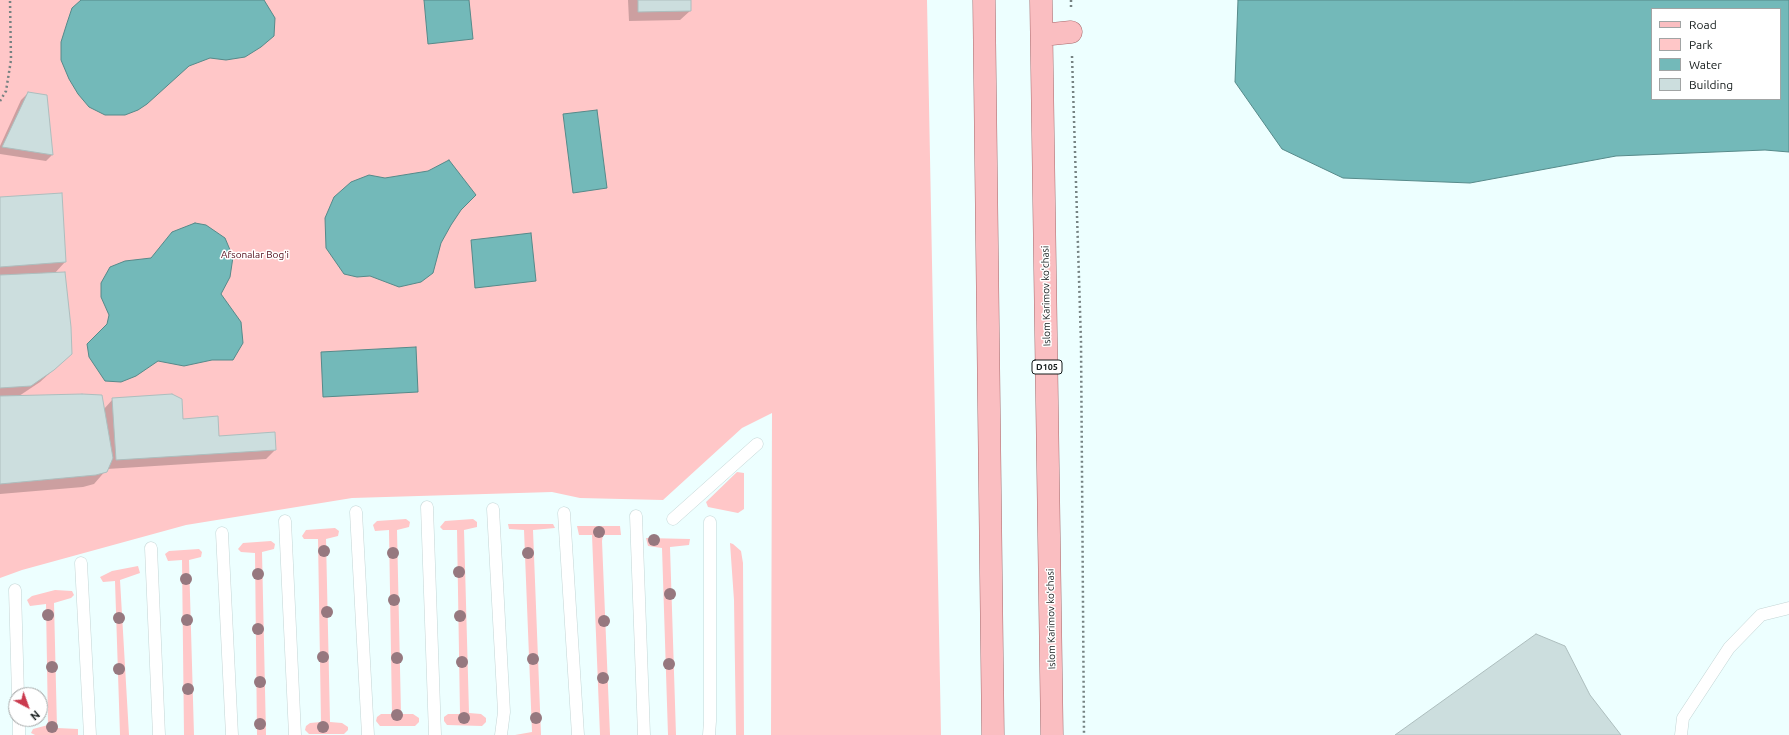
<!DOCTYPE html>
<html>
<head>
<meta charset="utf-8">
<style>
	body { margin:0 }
	#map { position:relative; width:1789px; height:735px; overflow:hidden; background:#edffff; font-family:Ubuntu,sans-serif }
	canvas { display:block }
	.legend { position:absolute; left:1651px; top:8px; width:130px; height:92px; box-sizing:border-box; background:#fff; border:1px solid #a1a4a4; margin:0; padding:5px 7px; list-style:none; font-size:12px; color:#141b1b }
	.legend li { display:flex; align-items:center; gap:8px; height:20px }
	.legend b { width:20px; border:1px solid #a1a4a4 }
	.north { position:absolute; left:8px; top:687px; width:40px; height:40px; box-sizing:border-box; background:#fff; border:1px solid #a1a4a4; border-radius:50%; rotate:139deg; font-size:11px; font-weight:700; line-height:16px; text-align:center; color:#141b1b }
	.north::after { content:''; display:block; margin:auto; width:14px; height:18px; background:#ca3a4e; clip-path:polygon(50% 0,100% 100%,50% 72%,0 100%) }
</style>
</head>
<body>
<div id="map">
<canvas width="1789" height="735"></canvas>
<ul class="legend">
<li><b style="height:5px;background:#fabec1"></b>Road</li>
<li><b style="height:11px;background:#ffc7c8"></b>Park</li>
<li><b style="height:11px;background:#73b9b9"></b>Water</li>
<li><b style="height:11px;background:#ccdede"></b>Building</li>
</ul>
<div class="north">N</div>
</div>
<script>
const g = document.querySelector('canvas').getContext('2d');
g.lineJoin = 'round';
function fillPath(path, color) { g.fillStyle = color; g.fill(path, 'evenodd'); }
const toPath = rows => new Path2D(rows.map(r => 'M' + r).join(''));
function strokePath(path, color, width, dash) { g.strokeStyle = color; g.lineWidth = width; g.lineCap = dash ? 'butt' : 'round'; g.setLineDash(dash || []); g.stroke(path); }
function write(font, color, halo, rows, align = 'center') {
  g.font = font + ' Ubuntu,sans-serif'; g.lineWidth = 3; g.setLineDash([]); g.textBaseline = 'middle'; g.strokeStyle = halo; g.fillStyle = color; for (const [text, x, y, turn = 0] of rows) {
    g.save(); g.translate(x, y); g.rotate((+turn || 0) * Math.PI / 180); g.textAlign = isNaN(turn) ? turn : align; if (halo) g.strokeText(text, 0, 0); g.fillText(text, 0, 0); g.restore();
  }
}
fillPath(toPath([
	[0,0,927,0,941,735,771,735,772,413,742,428,663,500,580,498,552,492,352,498,186,525,22,570,0,578],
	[737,472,744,473,744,509,738,513,708,507,706,502],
	[406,519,410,522,409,527,397,530,401,714,413,714,419,718,419,722,415,726,380,726,376,721,377,717,381,714,392,714,389,530,375,531,373,525,377,521],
	[473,519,477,522,477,527,464,530,469,713,481,714,486,718,486,722,482,726,447,725,444,721,444,717,448,714,460,714,457,530,443,530,440,527,445,521],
	[508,524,553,524,555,528,533,530,541,735,515,735,532,732,524,530,509,529],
	[620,526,621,535,603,535,602,541,610,735,600,735,592,535,579,535,577,526],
	[335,528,339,531,338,536,326,539,330,722,342,723,348,727,348,730,344,734,309,734,305,730,306,726,310,723,321,722,318,539,304,539,302,536,306,530],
	[646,538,690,539,689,545,670,547,676,735,668,735,662,548,648,546],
	[271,541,275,544,274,549,262,552,266,735,257,735,255,553,241,552,238,549,243,543],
	[730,543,733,544,741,551,743,563,744,735,736,735,734,600],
	[199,549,202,552,201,557,189,560,194,735,184,735,182,560,168,561,165,554,169,551],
	[138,566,140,573,120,580,129,735,120,735,115,581,103,582,100,577,112,571],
	[55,590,72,591,74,595,71,598,54,603,57,728,78,729,78,735,35,735,31,733,33,729,48,725,46,604,30,606,27,600,32,596]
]), '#ffc7c8');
const water = toPath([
	[81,0,264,0,275,18,274,36,261,47,245,57,226,60,210,58,189,66,147,104,138,110,125,115,105,115,89,107,78,94,69,79,61,60,61,42,67,23,72,8,81,0],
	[424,0,469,0,473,39,428,44,424,0],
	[1238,0,1789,0,1789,152,1765,150,1616,156,1470,183,1343,178,1282,149,1235,82,1238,0],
	[1652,9,1780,9,1780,99,1652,99,1652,9],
	[597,110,607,188,573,193,563,114,597,110],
	[449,160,476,195,461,210,451,225,441,243,433,273,421,282,399,287,370,276,357,277,344,274,326,248,325,218,334,197,351,182,369,175,385,178,428,171,449,160],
	[195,223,206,225,225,238,233,257,230,277,221,294,241,322,243,343,233,360,212,360,184,366,158,361,136,376,121,382,105,381,89,357,87,344,107,324,109,315,101,297,101,283,110,267,125,261,151,258,172,232,195,223],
	[531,233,536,281,475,288,471,240,531,233],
	[416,347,418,392,323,397,321,352,416,347]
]);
fillPath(water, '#73b9b9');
strokePath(water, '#568a8a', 1);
fillPath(toPath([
	[628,0,690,0,690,11,680,20,629,21],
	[28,93,46,96,52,155,46,161,0,154,0,146,21,100],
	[0,198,65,262,54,274,71,354,40,382,19,396,104,409,113,399,182,420,218,437,275,450,266,459,107,469,94,484,83,487,0,494]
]), '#0003');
const building = toPath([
	[638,0,691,0,691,11,638,12,638,0],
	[28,92,47,95,53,155,2,147,28,92],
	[62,193,66,262,0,267,0,197,62,193],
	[65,272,71,327,72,354,54,370,31,386,0,388,0,275,65,272],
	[82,394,102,395,113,458,107,472,96,475,0,484,0,396,82,394],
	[172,394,182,399,183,419,218,416,219,436,275,432,276,450,116,460,112,398,172,394],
	[1536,634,1565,646,1590,695,1621,735,1395,735,1536,634]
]);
fillPath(building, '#ccdede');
strokePath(building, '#adbebe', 1);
const lane = toPath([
	[427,507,435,735],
	[493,509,504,712,501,735],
	[356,512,368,735],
	[564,513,578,735],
	[636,516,644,735],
	[673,519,757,444],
	[285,521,295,735],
	[222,533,232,735],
	[151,548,159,735],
	[81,563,90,735],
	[15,590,18,695],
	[19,719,19,735],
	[709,735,710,721,710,522],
	[1681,735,1683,718,1729,648,1761,615,1789,608]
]);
const primary = toPath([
	[984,0,993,735],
	[1041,0,1052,735],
	[1042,35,1071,32]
]);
strokePath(lane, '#c3d5d5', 13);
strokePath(primary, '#a7696c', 23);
strokePath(toPath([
	[1071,0,1071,9],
	[1072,56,1081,342,1084,735],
	[0,101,6,91,11,60,10,0]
]), '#768282', 2.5, [2, 3]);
strokePath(lane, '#fff', 12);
strokePath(primary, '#fabec1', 22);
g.fillStyle = '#96787f';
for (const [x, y] of [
	[599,532],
	[654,540],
	[324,551],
	[393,553],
	[528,553],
	[459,572],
	[258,574],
	[186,579],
	[670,594],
	[394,600],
	[327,612],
	[48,615],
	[460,616],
	[119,618],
	[187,620],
	[604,621],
	[258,629],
	[323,657],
	[397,658],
	[533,659],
	[462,662],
	[669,664],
	[52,667],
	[119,669],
	[603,678],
	[260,682],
	[188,689],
	[397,715],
	[464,718],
	[536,718],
	[260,724],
	[52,727],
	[323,727]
]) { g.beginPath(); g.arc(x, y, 6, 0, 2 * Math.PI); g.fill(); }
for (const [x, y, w] of [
	[1047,367,30]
]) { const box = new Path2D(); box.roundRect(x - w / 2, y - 7, w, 14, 3); g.fillStyle = '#fff'; g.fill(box); strokePath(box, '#141b1b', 1); }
write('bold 9px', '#141b1b', null, [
	["D105",1047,367]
]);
write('10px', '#4f0916', '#fff', [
	["Afsonalar Bog'i",255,255]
]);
write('10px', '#141b1b', '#fff', [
	["Islom Karimov koʻchasi",1046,296,-91],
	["Islom Karimov koʻchasi",1051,619,-91]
]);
</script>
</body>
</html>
